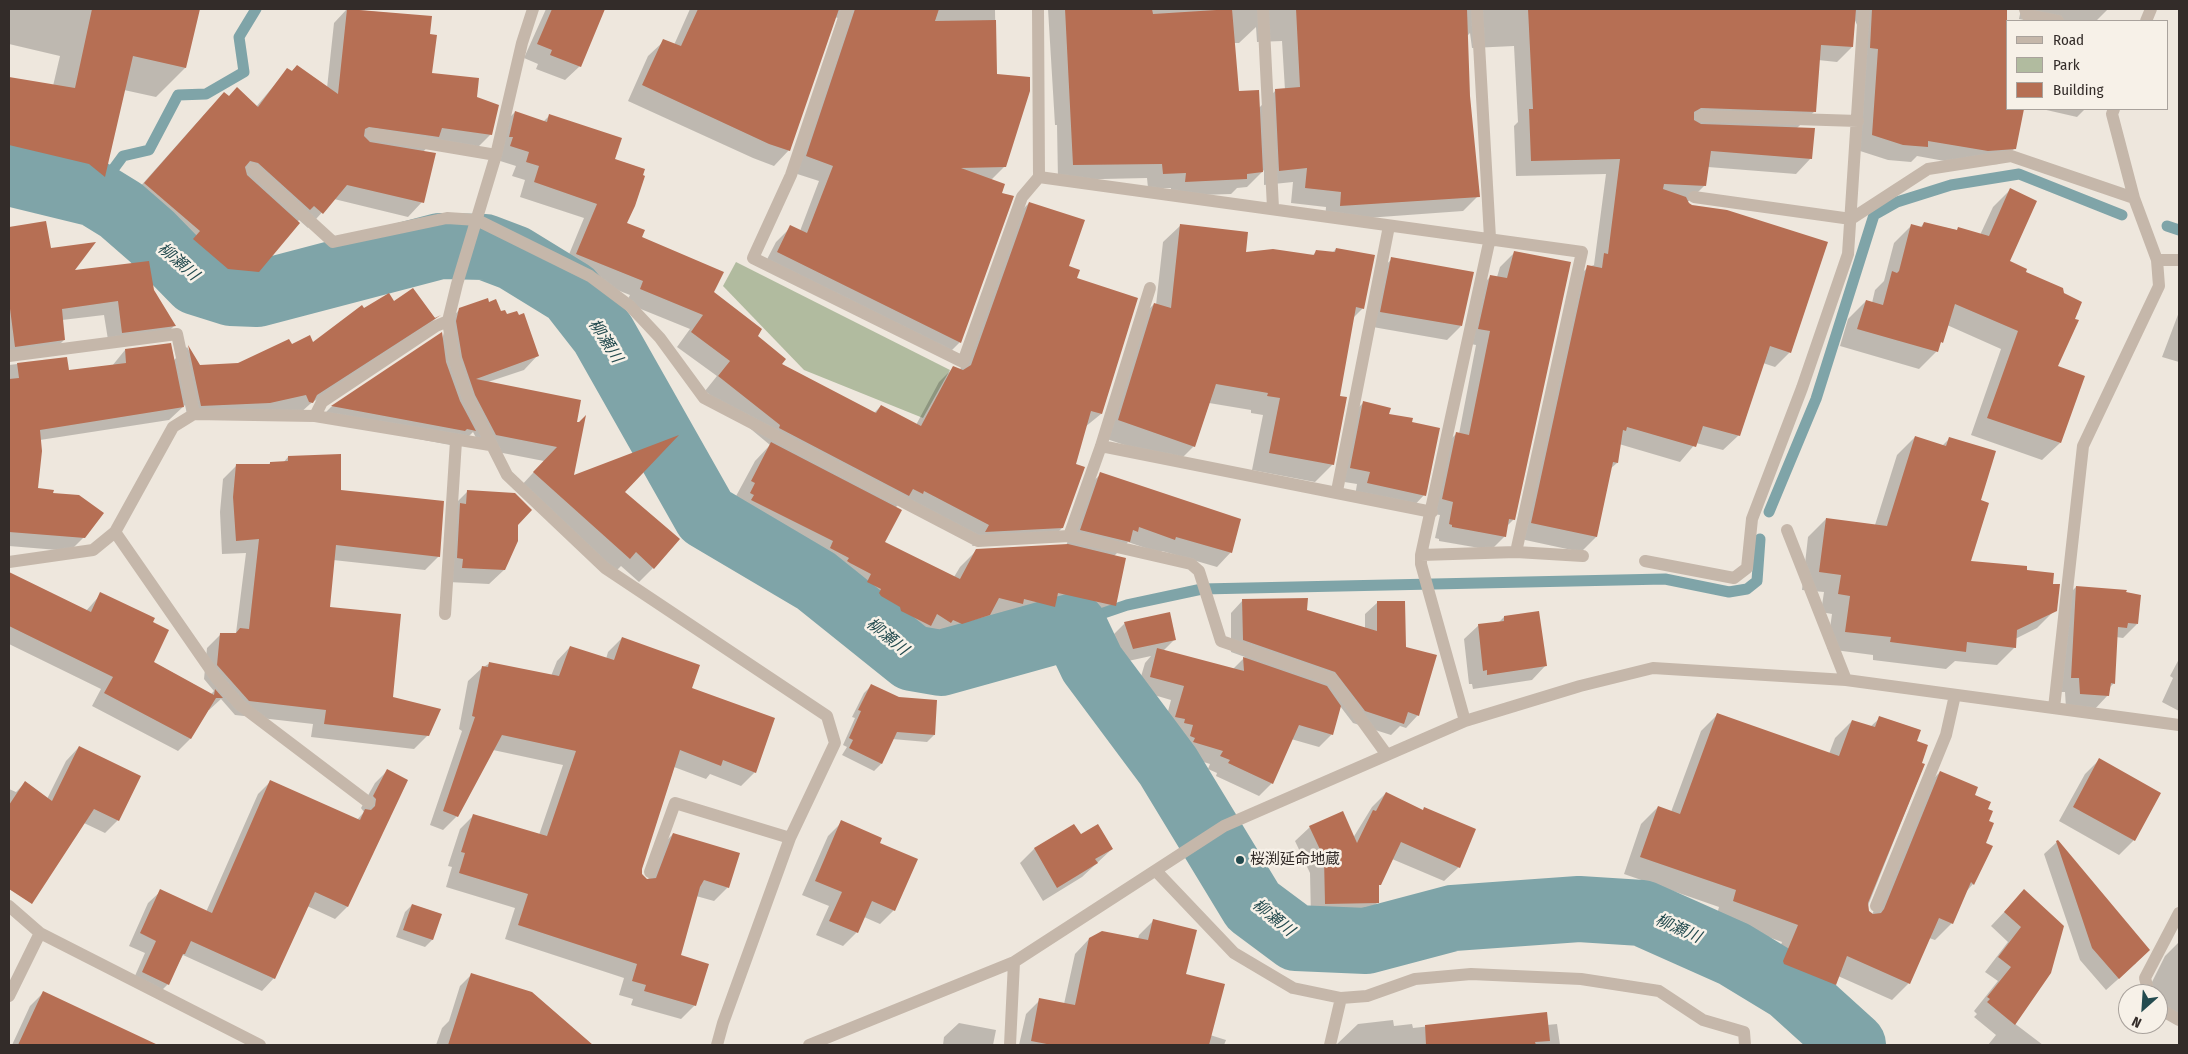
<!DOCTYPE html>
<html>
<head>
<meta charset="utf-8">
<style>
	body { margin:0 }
	#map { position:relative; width:2188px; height:1054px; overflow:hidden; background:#eee7dd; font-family:"Fira Sans Condensed",sans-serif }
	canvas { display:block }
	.frame { position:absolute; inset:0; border:10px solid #332c29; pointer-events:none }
	.legend { position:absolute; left:2006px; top:20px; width:162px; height:90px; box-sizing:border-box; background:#f7f1e8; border:1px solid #a9a29c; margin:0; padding:6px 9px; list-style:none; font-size:15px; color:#332c29 }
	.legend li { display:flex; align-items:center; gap:10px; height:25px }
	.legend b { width:25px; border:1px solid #a9a29c }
	.north { position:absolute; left:2118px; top:984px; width:50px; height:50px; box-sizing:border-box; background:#f7f1e8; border:1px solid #a9a29c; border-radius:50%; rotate:206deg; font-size:14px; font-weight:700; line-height:20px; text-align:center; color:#332c29 }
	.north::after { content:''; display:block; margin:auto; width:18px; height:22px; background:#244b4f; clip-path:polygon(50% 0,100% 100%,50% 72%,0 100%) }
</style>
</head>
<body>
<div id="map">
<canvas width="2188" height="1054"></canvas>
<div class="frame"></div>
<ul class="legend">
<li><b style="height:6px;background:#c5b7aa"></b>Road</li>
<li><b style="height:14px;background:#b1bb9f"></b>Park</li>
<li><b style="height:14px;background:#b66f54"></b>Building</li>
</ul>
<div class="north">N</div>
</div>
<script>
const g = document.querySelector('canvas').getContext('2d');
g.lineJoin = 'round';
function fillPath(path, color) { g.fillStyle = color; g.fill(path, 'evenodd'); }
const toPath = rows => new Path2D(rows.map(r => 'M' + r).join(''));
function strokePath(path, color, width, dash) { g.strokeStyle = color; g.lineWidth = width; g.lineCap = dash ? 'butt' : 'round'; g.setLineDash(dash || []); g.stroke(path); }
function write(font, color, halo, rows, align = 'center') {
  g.font = font + ' "Fira Sans Condensed","Noto Sans JP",sans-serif'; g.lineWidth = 5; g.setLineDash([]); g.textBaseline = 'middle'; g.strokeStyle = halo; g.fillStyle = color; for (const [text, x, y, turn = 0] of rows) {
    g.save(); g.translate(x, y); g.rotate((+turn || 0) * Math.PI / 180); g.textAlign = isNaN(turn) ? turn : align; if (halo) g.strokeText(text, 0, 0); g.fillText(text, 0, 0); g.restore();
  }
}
fillPath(toPath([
	[736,262,950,370,923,418,804,370,723,286]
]), '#b1bb9f');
fillPath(toPath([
	[9,9,186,9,198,11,185,68,156,97,124,90,104,176,75,205,60,193,9,181,9,78,53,86,60,56,9,44],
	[347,9,431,17,429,36,431,74,476,98,491,134,477,148,432,142,423,152,422,202,408,217,334,199,308,228,299,220,243,286,214,282,180,254,187,246,130,198,210,108,228,98,256,107,287,70,291,72,297,66,327,88,334,23],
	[546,9,604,10,580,66,565,80,536,69,538,64,524,58],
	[690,9,995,9,996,76,1005,166,991,180,960,342,945,357,763,267,776,242,791,227,800,231,819,181,791,172,838,18,834,17,789,150,774,166,753,158,628,101,648,56,664,41,674,45],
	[1048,9,1937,9,1933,26,2007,109,2022,109,2015,148,1999,164,1972,166,1917,156,1911,162,1888,160,1857,150,1857,25,1854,18,1852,47,1837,62,1818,60,1815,111,1797,128,1811,158,1796,174,1708,167,1704,186,1689,201,1686,201,1790,352,1775,367,1763,363,1739,435,1723,450,1696,443,1680,462,1619,444,1617,463,1610,469,1596,537,1581,552,1516,538,1573,282,1588,267,1594,265,1606,174,1516,176,1514,126,1518,122,1514,46,1472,48,1470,33,1467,36,1469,96,1478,196,1463,211,1325,221,1326,207,1291,203,1293,182,1264,185,1264,170,1247,187,1237,188,1231,194,1170,196,1171,188,1148,188,1147,178,1058,180,1057,125,1055,125],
	[1256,27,1257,42,1282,41,1285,90,1276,90,1259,108,1238,92,1234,43,1239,43],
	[2021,9,2108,9,2096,21,2030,21,2019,19],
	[2042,109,2085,109,2077,117],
	[515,112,543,122,550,115,613,160,625,224,713,293,781,364,874,413,881,406,916,425,939,382,953,368,960,370,1015,217,1029,203,1075,279,1101,414,1085,427,1074,465,1062,528,1048,542,972,546,976,539,900,503,895,508,884,543,954,577,960,567,977,550,1066,546,1086,488,1101,474,1231,552,1217,567,1162,551,1160,553,1128,542,1114,556,1114,605,1098,622,1049,611,1037,623,1009,616,1005,620,988,616,972,631,945,641,936,637,933,639,923,633,913,642,885,628,884,623,864,613,863,611,865,606,851,599,856,591,833,579,833,574,814,565,817,558,736,517,738,512,734,510,739,500,735,498,755,461,770,445,705,391,717,376,677,347,690,329,626,303,630,295,563,269,584,218,520,197,525,180,512,176,516,166,497,160,501,126],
	[2010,190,2009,262,2025,273,2060,443,2042,460,1971,435,2001,349,1947,325,1937,351,1919,369,1840,346,1848,319,1866,301,1872,303,1875,290,1884,281,1894,243,1911,226,1920,228,1924,223,1980,235,1993,207],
	[45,222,50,249,73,272,153,291,174,326,161,339,109,346,104,315,62,320,64,340,50,354,9,359,9,228],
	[1181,225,1244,254,1312,256,1317,251,1332,253,1336,249,1363,308,1352,319,1338,397,1333,464,1315,482,1252,470,1263,415,1251,413,1251,410,1209,403,1194,446,1177,463,1101,437,1137,321,1154,304,1156,305,1163,242],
	[1514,253,1514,519,1507,526,1505,536,1491,550,1439,541,1439,539,1435,538,1440,515,1428,513,1443,447,1457,433,1459,434,1476,345,1465,343,1477,290,1491,276,1497,277,1500,267],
	[1392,259,1461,326,1447,340,1367,326,1377,273],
	[394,302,436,318,426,328,310,404,298,415,188,419,185,405,169,420,40,440,37,489,52,494,84,537,70,551,9,546,9,365,66,358,68,371,112,366,125,350,173,361,187,347,199,367,238,364,291,345,312,343,364,310],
	[488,303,538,355,524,370,488,382,575,422,572,477,624,492,653,568,639,582,621,566,615,572,520,487,544,461,482,449,473,432,460,445,450,445,318,420,331,407,441,335,442,340,446,324,460,309],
	[2179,312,2179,362,2162,357],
	[1363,403,1388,415,1424,495,1412,508,1355,496,1357,484,1338,481,1350,416],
	[1915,437,1942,446,1950,438,1979,501,1970,562,2026,571,2052,585,2055,610,2037,628,2015,639,2015,647,1997,665,1955,661,1946,669,1873,660,1873,655,1827,649,1832,614,1821,612,1824,592,1802,590,1808,537,1826,519,1875,525,1897,455],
	[288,457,439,556,425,570,333,560,328,608,392,698,428,735,414,749,311,737,313,724,235,715,221,699,209,710,207,710,190,739,178,751,92,706,101,689,9,644,9,573,86,611,101,594,151,622,153,662,211,694,214,691,204,679,207,648,221,634,236,633,246,553,222,554,220,512,223,479,237,465,268,466,270,463,283,463],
	[467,492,517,525,504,570,489,584,448,582,453,506],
	[2076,587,2137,624,2123,638,2116,637,2114,683,2109,688,2108,695,2094,710,2066,708,2065,692,2057,692,2062,601],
	[1243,600,1305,610,1365,628,1365,614,1378,602,1405,648,1418,715,1406,728,1400,726,1391,735,1353,723,1340,706,1332,734,1319,747,1291,739,1272,783,1259,796,1216,776,1217,773,1208,769,1210,764,1181,755,1182,751,1178,750,1180,738,1172,736,1172,732,1163,730,1171,700,1137,690,1145,663,1151,656,1119,663,1111,637,1125,623,1174,640,1163,651,1233,669,1245,657,1231,652,1231,613],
	[1504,617,1546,665,1532,680,1473,689,1472,684,1469,684,1464,639,1479,625,1498,623],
	[622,638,690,689,755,772,741,786,710,774,706,779,674,767,641,869,642,878,648,880,659,848,673,834,728,887,714,901,696,896,679,956,695,1005,681,1019,631,1005,633,999,619,995,624,978,505,939,515,908,446,887,452,867,448,866,460,829,474,815,539,835,563,765,493,750,457,816,443,830,430,825,462,731,459,729,468,681,482,668,490,663,551,676,557,661,570,647,606,659,608,652],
	[2179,659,2179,711,2162,702,2173,678,2170,676],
	[871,686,934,735,927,742,892,739,881,764,874,771,842,755,847,747,843,745,855,718,852,717,864,693],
	[1718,714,1829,754,1835,738,1852,721,1870,727,1880,718,1915,742,1920,763,1924,765,1867,908,1872,915,1923,789,1940,772,1973,796,1986,810,1988,821,1984,844,1991,846,1973,884,1964,894,1952,923,1935,940,1929,938,1909,983,1892,1000,1838,976,1835,984,1818,1001,1767,981,1782,942,1716,918,1719,907,1624,874,1641,824,1658,807,1671,812,1701,731],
	[79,747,118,820,105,833,84,823,29,900,9,889,9,789,16,792,25,783,47,799,66,761],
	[2099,760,2159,793,2134,840,2119,855,2059,821,2085,774],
	[387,771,347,907,335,919,307,906,274,978,262,991,183,955,168,984,156,996,131,985,145,953,129,946,148,903,161,891,206,912,258,794,271,781,357,820,364,812,361,808,375,783],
	[1386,793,1459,867,1444,881,1392,859,1377,886,1378,902,1364,917,1311,918,1310,873,1295,841,1310,827,1353,838,1372,807],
	[842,822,878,843,894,910,880,924,864,917,857,932,843,946,816,935,829,906,802,895,828,836],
	[1074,825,1081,836,1112,849,1082,877,1043,901,1020,863,1034,849],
	[2057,842,2136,963,2106,990,2080,960,2044,854],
	[2024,891,2014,1023,2043,1045,1988,1045,1996,1035,1974,1017,1977,1014,1974,1011,1998,981,1985,972,2008,942,1991,926],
	[412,905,441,915,432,940,425,947,396,937,405,912],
	[1153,921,1185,975,1210,1035,1226,1040,1224,1045,1019,1045,1026,1014,1040,1000,1064,1004,1075,954,1089,939,1138,939,1139,935],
	[2178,943,2179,943,2179,1026,2158,1015,2158,994,2146,994,2165,956],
	[471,975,531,993,592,1045,436,1045,442,1028,449,1021,460,986],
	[43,993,155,1045,12,1045,30,1006],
	[1546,1013,1547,1025,1557,1024,1560,1045,1336,1045,1358,1024,1393,1020,1394,1026,1412,1024,1413,1028],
	[959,1023,996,1030,993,1045,943,1045,944,1037]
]), '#0003');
strokePath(toPath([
	[95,194,123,156,149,150,178,95,206,94,244,72,239,37,256,9],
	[2167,226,2179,230],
	[1769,512,1816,399,1874,215,1897,202,1951,185,2019,174,2122,215],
	[1074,626,1083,620,1127,605,1202,589,1665,579,1729,592,1747,589,1757,581,1760,539]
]), '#7fa4a8', 11);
strokePath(toPath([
	[9,173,95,194,121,210,152,237,196,282,231,293,257,294,440,246,485,247,514,258,571,293,603,334,706,516,816,581,912,658,941,663,1074,626,1092,664,1168,766,1253,906,1296,938,1366,941,1453,918,1579,909,1642,913,1734,954,1790,988,1853,1045]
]), '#7fa4a8', 66);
fillPath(toPath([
	[92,9,200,9,186,68,133,56,105,177,89,164,9,145,9,77,75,88],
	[347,9,432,16,430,34,437,35,432,73,479,78,477,97,499,105,492,135,442,128,439,137,369,127,365,129,364,136,370,142,436,153,424,203,347,185,323,214,314,206,310,210,258,163,250,161,245,167,247,175,300,223,259,272,228,269,193,239,200,231,144,183,224,92,229,96,237,87,258,107,287,68,292,71,297,65,338,94],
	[552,9,605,9,581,67,550,55,552,50,537,44],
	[698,9,839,9,790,151,769,144,642,85,663,39,681,46],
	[855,9,939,9,935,21,996,20,997,74,1030,77,1030,91,1006,167,961,168,1005,184,1002,193,1014,196,961,343,777,252,790,225,807,233,833,166,806,156],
	[1065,9,1152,9,1153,14,1232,9,1239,91,1259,90,1263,172,1247,174,1247,179,1185,182,1186,173,1163,174,1162,164,1073,165],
	[1296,9,1467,9,1470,96,1480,197,1340,206,1341,192,1305,188,1307,168,1279,171,1275,89,1300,87],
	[1528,9,1856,9,1853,47,1821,45,1816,112,1701,108,1694,112,1694,120,1701,124,1815,128,1812,159,1711,151,1706,186,1664,184,1663,189,1686,197,1689,203,1692,205,1727,210,1828,242,1791,353,1770,346,1740,436,1703,426,1696,447,1627,427,1626,431,1623,430,1618,463,1613,462,1597,537,1531,523,1587,265,1602,268,1604,253,1608,254,1620,159,1531,161,1529,109,1533,109],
	[1872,9,2007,9,2007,109,2024,109,2016,149,1988,151,1928,141,1928,147,1903,145,1872,135,1878,49,1870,48],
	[515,111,547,122,549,114,622,138,615,159,645,169,643,175,645,176,635,206,627,223,645,230,642,237,724,272,714,292,762,329,758,336,786,359,782,364,876,413,881,405,921,426,953,366,963,370,971,365,1029,202,1085,220,1069,266,1080,270,1077,278,1138,298,1102,414,1091,411,1076,464,1085,467,1063,528,985,532,989,525,924,491,923,494,913,489,909,496,779,428,780,425,718,376,730,361,691,332,703,315,640,289,643,281,576,254,597,204,534,182,539,166,526,162,529,152,510,146,513,137,509,137],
	[2010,188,2037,201,2010,261,2027,269,2026,272,2063,288,2064,293,2082,302,2075,319,2079,320,2058,366,2085,376,2061,443,1987,418,2018,331,1955,304,1943,343,1941,342,1938,352,1857,329,1866,300,1883,305,1892,271,1897,273,1899,271,1911,224,1922,227,1924,222,1957,230,1958,227,1989,236],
	[46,221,51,248,96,242,75,270,149,261,154,290,176,326,122,333,118,301,62,309,65,340,15,347,9,301,9,227],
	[1180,224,1248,232,1246,252,1273,249,1314,255,1316,250,1335,252,1336,248,1375,255,1364,309,1356,307,1340,396,1347,397,1334,465,1269,453,1280,398,1267,396,1268,393,1216,384,1195,447,1118,420,1154,303,1171,308],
	[1514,251,1571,262,1515,520,1509,519,1506,537,1452,527,1452,525,1449,524,1453,502,1442,499,1456,432,1469,435,1490,331,1478,329,1490,275,1507,278],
	[1391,257,1474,272,1462,326,1380,312],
	[413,288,435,318,441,315,317,395,313,403,309,402,306,395,270,403,201,406,188,345,200,365,238,363,289,339,292,344,310,335,313,342,362,305,364,308,389,293,394,301],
	[488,298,489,302,496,299,501,311,505,310,507,314,517,311,519,315,524,313,539,356,476,379,581,400,577,422,579,422,586,415,574,475,679,435,625,492,680,539,654,569,636,552,630,559,533,472,557,447,496,435,475,395,462,357,456,321,459,308],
	[442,332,446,362,460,401,476,431,467,429,465,431,331,406],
	[171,343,184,407,40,430,42,451,38,488,54,490,53,493,79,495,104,513,85,538,9,532,9,379,19,378,17,363,67,357,69,370,126,363,125,349],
	[1363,401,1391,408,1389,414,1413,418,1412,422,1440,428,1426,496,1367,483,1370,472,1350,468],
	[1915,436,1946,446,1949,437,1996,451,1981,500,1989,503,1971,561,2027,566,2027,570,2054,573,2053,584,2060,584,2057,611,2017,630,2016,648,1967,642,1966,652,1890,642,1891,637,1845,632,1850,596,1838,594,1841,575,1819,572,1826,518,1887,526],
	[771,442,902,510,885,542,960,579,976,549,1068,544,1126,558,1116,606,1058,593,1055,607,1024,599,1023,604,999,598,990,615,962,624,953,620,951,623,937,614,931,626,901,611,900,607,881,596,879,593,881,589,867,582,871,574,850,563,847,561,849,558,830,548,833,541,751,500,754,495,750,493,755,483,751,481],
	[341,454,341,490,444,501,440,557,336,545,330,607,401,614,393,697,441,709,429,736,324,724,326,710,249,701,217,665,220,633,236,633,240,628,249,629,259,539,236,541,233,497,236,464,270,464,270,462,288,461,288,456],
	[1100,472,1241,519,1232,553,1176,537,1175,540,1139,527,1138,532,1133,530,1130,542,1080,530],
	[467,490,515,493,532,510,518,525,518,541,505,570,462,568,463,559,457,558,460,503,466,504],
	[9,572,91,612,100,592,155,618,153,622,169,630,154,662,214,695,215,689,223,698,216,698,191,739,104,693,113,677,9,626],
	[2076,586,2127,590,2126,592,2141,595,2138,624,2128,623,2127,628,2118,627,2115,684,2111,683,2109,696,2080,694,2079,678,2071,678],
	[1308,598,1307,610,1377,631,1377,601,1405,601,1406,647,1437,655,1419,716,1408,712,1404,724,1365,711,1335,672,1243,640,1242,599],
	[1539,611,1547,666,1487,675,1487,670,1483,671,1478,624,1504,621,1504,616],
	[1170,612,1176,640,1133,649,1124,622],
	[622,637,700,665,692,688,775,718,756,773,723,760,721,766,680,750,642,869,642,874,647,879,656,878,673,833,740,853,729,888,704,880,700,887,681,955,709,964,696,1006,644,991,646,985,632,981,637,964,518,925,528,894,459,873,465,853,461,852,473,814,547,836,576,751,502,735,458,817,443,811,475,717,472,716,482,666,488,667,489,662,559,676,570,646,614,660],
	[1157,648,1244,671,1243,657,1327,686,1341,706,1333,735,1299,725,1273,784,1228,763,1230,760,1220,756,1223,751,1193,742,1195,738,1190,736,1193,725,1184,723,1185,719,1175,717,1184,686,1150,677],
	[871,684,899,697,937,700,935,735,897,732,882,764,849,748,853,740,849,738,861,711,858,710],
	[1717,713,1839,756,1852,720,1875,727,1879,716,1921,730,1917,741,1928,745,1922,763,1925,764,1868,903,1869,911,1873,914,1881,913,1884,909,1940,771,1978,787,1975,795,1991,802,1988,809,1993,811,1989,821,1994,823,1986,843,1993,846,1974,885,1971,882,1953,924,1939,918,1910,984,1847,956,1836,985,1784,964,1783,961,1798,925,1733,901,1736,890,1640,857,1658,806,1680,814],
	[79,746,141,776,119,821,94,809,32,904,9,889,9,805,25,781,52,801],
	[2099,758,2161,793,2135,841,2073,807],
	[387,769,408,780,348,907,315,892,275,979,191,941,185,954,183,954,169,985,142,972,156,941,140,933,160,889,212,913,270,780,360,820,365,809,371,810,375,806,376,799,373,796],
	[1386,792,1423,810,1424,807,1476,829,1460,868,1401,842,1381,885,1379,885,1379,903,1325,904,1324,858,1309,826,1343,811,1357,843,1373,810,1376,811],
	[841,820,882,838,880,843,918,859,895,911,872,901,858,933,829,921,842,892,815,881],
	[1074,824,1081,834,1098,824,1113,849,1095,859,1098,863,1057,888,1034,848],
	[2058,840,2150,950,2119,979,2092,948,2056,841],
	[2024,889,2064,926,2051,973,2015,1025,1987,1002,1990,999,1987,997,2011,967,1998,957,2021,927,2004,912],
	[412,904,442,914,433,940,403,930],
	[1153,919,1197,930,1186,974,1225,984,1209,1045,1052,1045,1031,1041,1039,998,1075,1005,1089,938,1102,931,1148,940],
	[471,973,532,992,593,1045,448,1045],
	[43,991,158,1045,18,1045],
	[1547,1012,1550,1041,1535,1042,1536,1045,1426,1045,1425,1025]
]), '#b66f54');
strokePath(toPath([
	[533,9,522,43,496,155,457,284,448,321,454,359,468,398,507,475,605,568,827,716,835,743,790,838,723,1023,717,1045],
	[847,9,791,175,753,258,963,362,1022,197,1039,177],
	[1038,9,1039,177,1582,252,1516,552,1421,555],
	[1263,9,1273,208],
	[2025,9,2027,15,2058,21],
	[2146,21,2151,9],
	[1701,116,1858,121],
	[372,134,496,155],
	[253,169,333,242,447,218,477,220,590,276,630,306,660,338,704,398,978,541,1069,536,1191,564,1199,571,1221,641,1332,679,1387,755],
	[1694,197,1851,219,1928,169,2011,156,2134,198],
	[2157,260,2179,260],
	[9,356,177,334,194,414],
	[315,416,490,445],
	[1101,446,1432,512],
	[1337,491,1389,226],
	[1787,530,1846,680],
	[115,532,217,679,240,705,368,802],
	[1069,536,1101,446,1150,288],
	[1516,552,1583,556],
	[1645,561,1734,578,1747,568,1752,519,1802,388,1848,254,1864,9],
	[9,562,93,550,115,532,173,427,194,414,315,416,322,402,436,326,448,321],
	[445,614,456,441],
	[2054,708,2083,446,2159,286,2157,260,2134,198,2112,114,2114,109],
	[1465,721,1421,564,1421,555,1490,238,1477,9],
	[1156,871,1234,953,1293,988,1341,998,1367,996,1415,979,1471,974,1581,979,1659,991,1703,1020,1744,1032,1745,1045],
	[650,872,675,803,790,838],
	[9,906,40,933,260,1045],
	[1876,906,1946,735,1955,695],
	[2149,994,2145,978,2179,913],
	[9,996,40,933],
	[2158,1008,2179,1020],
	[809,1045,1014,962,1224,826,1465,721,1580,686,1653,668,1846,680,2179,725],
	[1010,1045,1014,962],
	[1330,1045,1341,998]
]), '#c5b7aa', 12);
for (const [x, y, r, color] of [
	[1240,860,5,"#244b4f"]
]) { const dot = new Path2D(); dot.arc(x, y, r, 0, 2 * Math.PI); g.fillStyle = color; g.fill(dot); strokePath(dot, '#f7f1e8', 2); }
write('15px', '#332c29', '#f7f1e8', [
	["桜渕延命地蔵",1250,860]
], 'left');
write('italic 16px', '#244b4f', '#f7f1e8', [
	["柳瀬川",178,262,41],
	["柳瀬川",605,341,57],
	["柳瀬川",887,637,39],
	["柳瀬川",1273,918,39],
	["柳瀬川",1678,929,24]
]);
</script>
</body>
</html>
